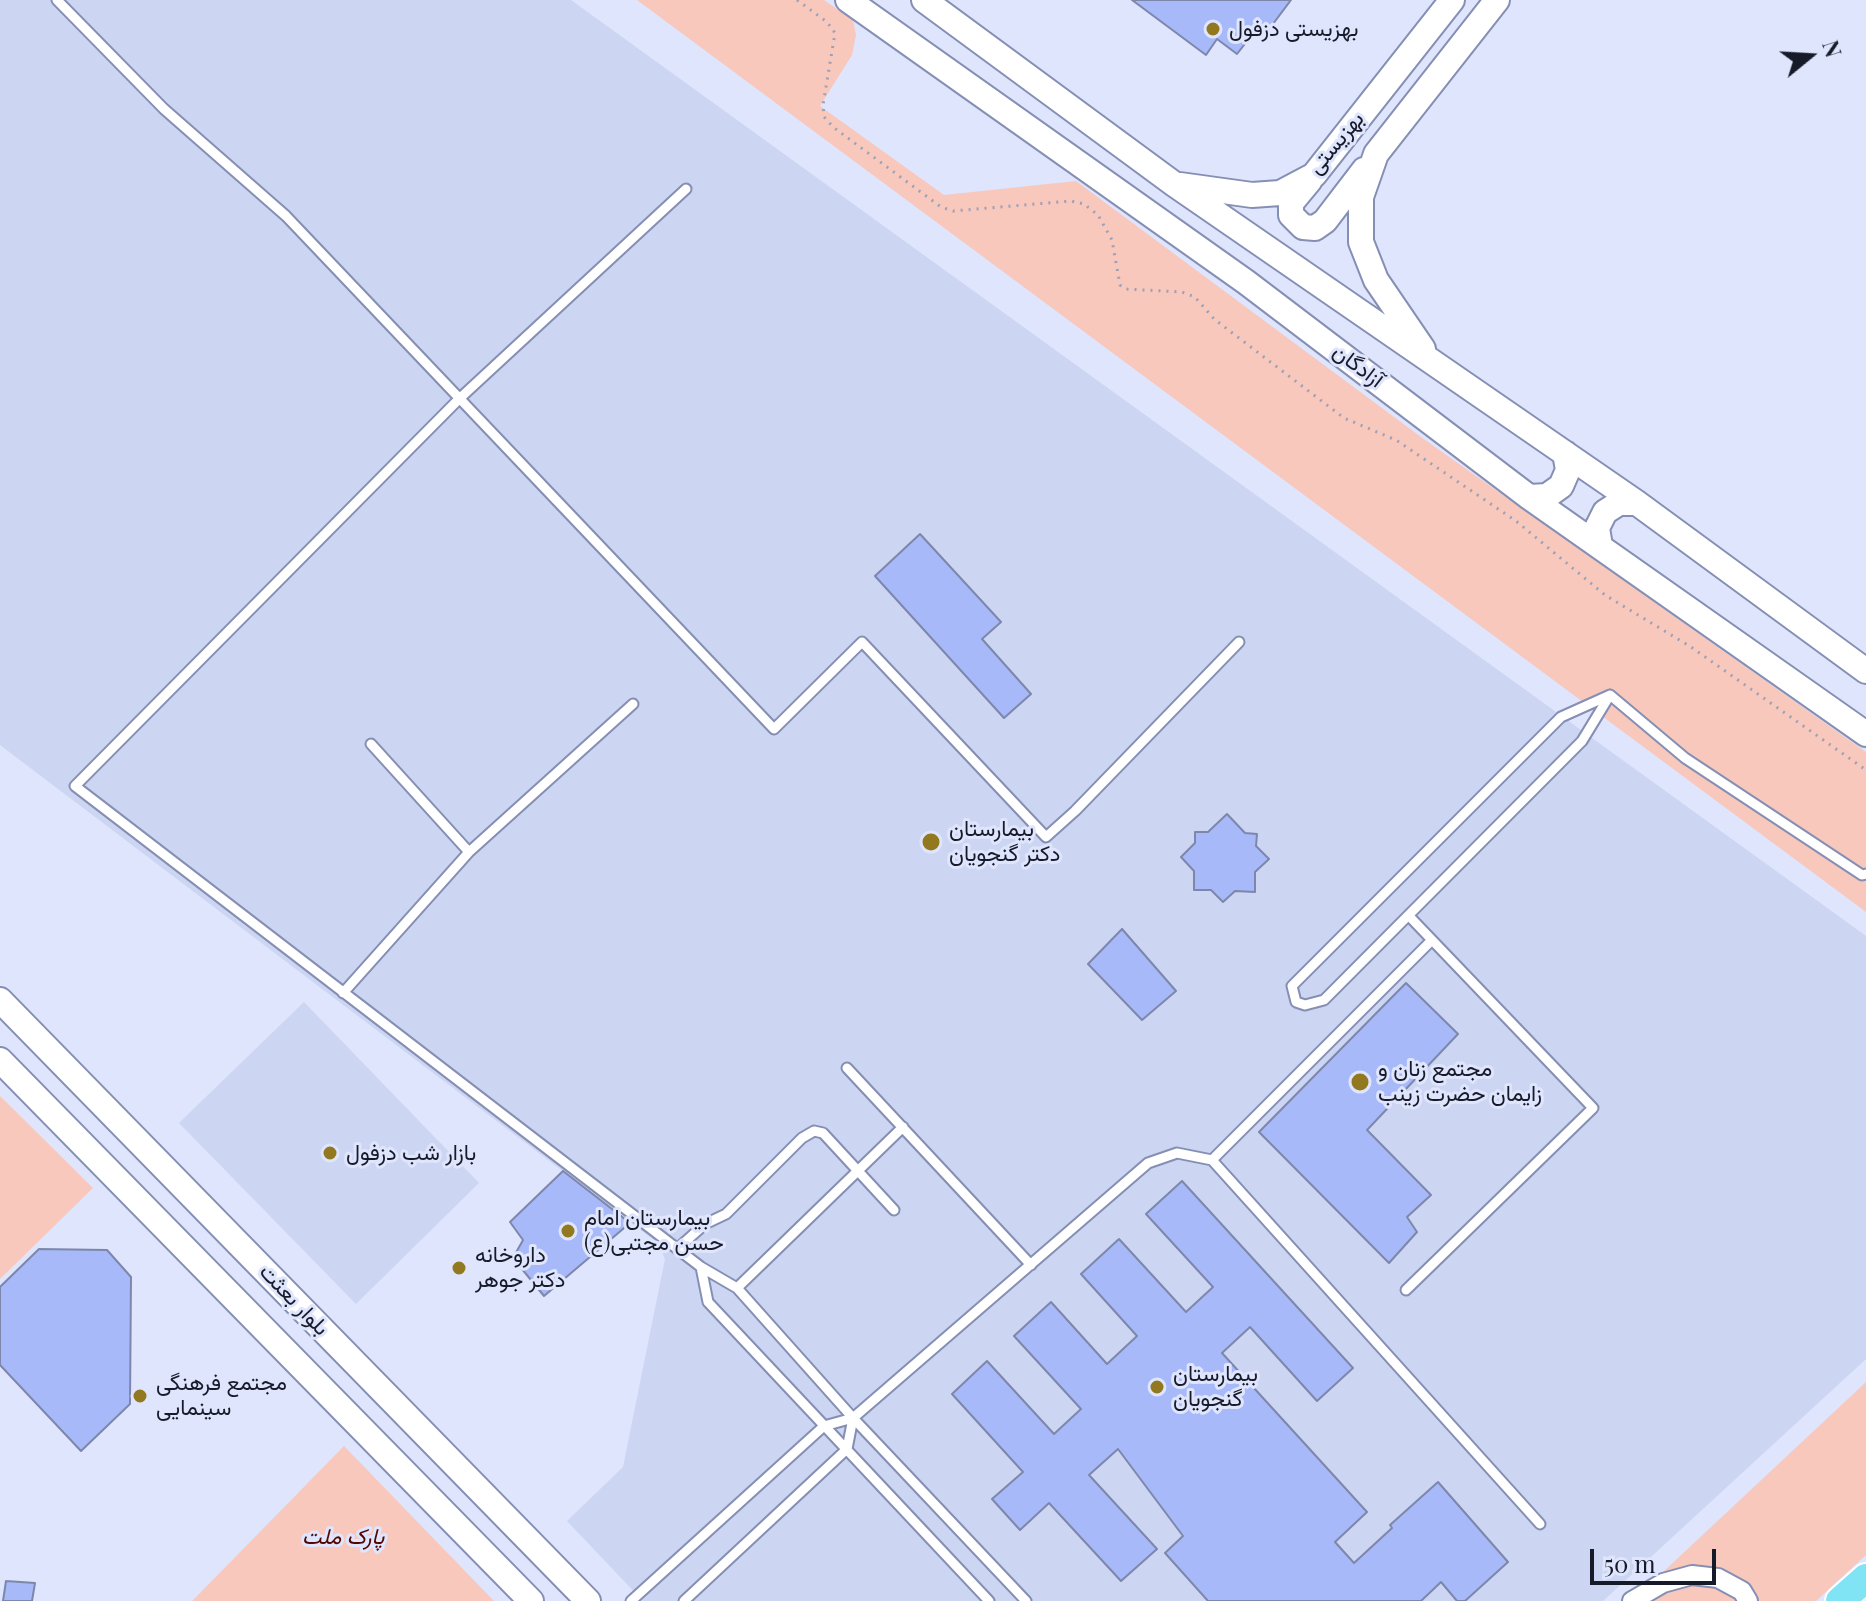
<!DOCTYPE html>
<html>
<head>
<meta charset="utf-8">
<style>
	body { margin:0 }
	#map { position:relative; width:1866px; height:1601px; overflow:hidden; background:#dee5fd; font-family:"Playfair Display",serif }
	canvas { display:block }
	.north { position:absolute; left:1770px; top:16px; width:80px; height:80px; -webkit-text-stroke:6px #dee5fd; paint-order:stroke; rotate:72deg; font-size:22px; font-weight:700; line-height:32px; text-align:center; color:#171a28 }
	.north::after { content:''; display:block; margin:auto; width:28px; height:36px; background:#171a28; clip-path:polygon(50% 0,100% 100%,50% 72%,0 100%) }
	.scale { position:absolute; left:1590px; top:1549px; width:126px; height:36px; box-sizing:border-box; border:4px solid #171a28; border-top:0; padding-left:10px; font-size:24px; line-height:28px; white-space:nowrap; color:#171a28; -webkit-text-stroke:6px #dee5fd; paint-order:stroke }
</style>
</head>
<body>
<div id="map">
<canvas width="1866" height="1601"></canvas>
<div class="north">N</div>
<div class="scale">50 m</div>
</div>
<script>
const g = document.querySelector('canvas').getContext('2d');
g.lineJoin = 'round';
function fillPath(path, color) { g.fillStyle = color; g.fill(path, 'evenodd'); }
const toPath = rows => new Path2D(rows.map(r => 'M' + r).join(''));
function strokePath(path, color, width, dash) { g.strokeStyle = color; g.lineWidth = width; g.lineCap = dash ? 'butt' : 'round'; g.setLineDash(dash || []); g.stroke(path); }
function write(font, color, halo, rows, align = 'center') {
  g.font = font + ' "Playfair Display",Vazirmatn,serif'; g.lineWidth = 6; g.setLineDash([]); g.textBaseline = 'middle'; g.strokeStyle = halo; g.fillStyle = color; for (const [text, x, y, turn = 0] of rows) {
    g.save(); g.translate(x, y); g.rotate((+turn || 0) * Math.PI / 180); g.textAlign = isNaN(turn) ? turn : align; if (halo) g.strokeText(text, 0, 0); g.fillText(text, 0, 0); g.restore();
  }
}
fillPath(toPath([
	[0,0,571,0,1866,936,1866,1359,1603,1601,643,1601,567,1521,623,1467,665,1259,659,1244,0,745],
	[304,1002,479,1183,356,1304,179,1123]
]), '#ccd5f1');
fillPath(toPath([
	[637,0,824,0,853,20,856,35,852,55,820,106,944,195,1076,181,1421,437,1866,752,1866,912],
	[0,1096,93,1188,0,1279],
	[1866,1382,1866,1555,1816,1601,1632,1601],
	[344,1446,494,1601,192,1601,201,1592]
]), '#f8c8bd');
const building = toPath([
	[1132,0,1291,0,1267,32,1259,26,1237,54,1217,39,1206,55,1132,0],
	[920,534,1001,622,982,639,1031,694,1004,718,875,576,920,534],
	[1227,814,1245,833,1257,834,1256,846,1269,859,1255,872,1255,892,1235,891,1223,902,1211,890,1194,890,1194,871,1181,857,1195,843,1195,832,1208,832,1227,814],
	[1122,929,1176,991,1142,1020,1088,964,1122,929],
	[1406,983,1458,1034,1367,1130,1431,1195,1407,1217,1417,1232,1389,1263,1259,1132,1406,983],
	[563,1171,630,1223,544,1296,513,1258,523,1240,510,1222,563,1171],
	[1182,1181,1353,1368,1317,1401,1250,1327,1222,1353,1367,1512,1335,1542,1354,1563,1392,1528,1390,1525,1438,1482,1508,1562,1465,1601,1457,1601,1441,1582,1421,1601,1208,1601,1165,1553,1183,1536,1118,1449,1089,1475,1157,1549,1121,1581,1049,1503,1020,1530,992,1499,1023,1472,952,1394,987,1361,1054,1434,1081,1409,1014,1336,1051,1302,1107,1364,1137,1336,1081,1274,1119,1239,1186,1312,1213,1287,1146,1214,1182,1181],
	[39,1249,107,1250,131,1277,130,1404,81,1451,0,1365,0,1287,39,1249],
	[6,1581,35,1583,32,1601,3,1601,6,1581]
]);
fillPath(building, '#a7b9f8');
strokePath(building, '#7d87ac', 2);
const lane = toPath([
	[57,0,164,109,286,216,774,729,862,642,1046,837,1075,811,1239,642],
	[686,189,459,399,75,786,701,1267,737,1288,853,1418,1026,1601],
	[1610,695,1582,741,1324,1000,1305,1005,1296,1002,1292,986,1561,717,1610,695],
	[1610,695,1685,758,1862,875,1866,874],
	[371,744,469,852],
	[343,993,469,852,633,704],
	[847,1068,1031,1265],
	[1212,1160,1432,940,1409,916],
	[677,1249,705,1224,726,1214,802,1138,814,1131,823,1133,894,1210],
	[701,1267,708,1302,989,1601],
	[737,1288,903,1127],
	[1406,1290,1593,1108,1432,940],
	[631,1601,824,1426,853,1418,1148,1163,1177,1153,1212,1160,1540,1524],
	[684,1601,847,1449,853,1418]
]);
const street = toPath([
	[1632,1601,1663,1583,1692,1575,1718,1578,1742,1591,1748,1601]
]);
const secondary = toPath([
	[848,0,1246,282,1529,497,1866,734],
	[924,0,1174,184,1637,503,1866,671],
	[1310,180,1291,203,1291,215,1303,227,1315,228,1325,221,1364,170],
	[1180,185,1252,195,1280,193,1314,175,1452,0],
	[1423,349,1376,280,1361,242,1361,197,1376,154,1497,0],
	[1529,497,1547,496,1561,486,1568,470,1565,453],
	[1600,546,1597,528,1605,512,1619,503,1637,503],
	[0,1000,588,1601],
	[0,1060,531,1601]
]);
const primary = toPath([
	[1840,1601,1866,1578]
]);
strokePath(lane, '#858fb4', 13);
strokePath(street, '#858fb4', 22);
strokePath(secondary, '#858fb4', 28);
strokePath(primary, '#fff', 32);
strokePath(toPath([
	[797,0,827,22,835,33,823,105,824,117,833,127,941,207,953,211,1071,201,1084,204,1098,215,1112,240,1120,285,1126,289,1182,292,1195,297,1214,319,1344,418,1396,440,1516,521,1605,595,1691,647,1866,770]
]), '#9ca1b6', 3, [2, 6]);
strokePath(lane, '#fff', 9);
strokePath(street, '#fff', 18);
strokePath(secondary, '#fff', 24);
strokePath(primary, '#80e4f4', 28);
for (const [x, y, r, color] of [
	[1213,29,8,"#92781f"],
	[931,842,10,"#92781f"],
	[1360,1082,10,"#92781f"],
	[330,1153,8,"#92781f"],
	[568,1231,8,"#92781f"],
	[459,1268,8,"#92781f"],
	[1157,1387,8,"#92781f"],
	[140,1396,8,"#92781f"]
]) { const dot = new Path2D(); dot.arc(x, y, r, 0, 2 * Math.PI); g.fillStyle = color; g.fill(dot); strokePath(dot, '#dee5fd', 3); }
write('22px', '#171a28', '#dee5fd', [
	["بهزیستی دزفول",1229,29],
	["بیمارستان",949,829],
	["دکتر گنجویان",949,854],
	["مجتمع زنان و",1378,1069],
	["زایمان حضرت زینب",1378,1094],
	["بازار شب دزفول",346,1153],
	["بیمارستان امام",584,1218],
	["حسن مجتبی(ع)",584,1243],
	["داروخانه",475,1255],
	["دکتر جوهر",475,1280],
	["بیمارستان",1173,1374],
	["گنجویان",1173,1399],
	["مجتمع فرهنگی",156,1383],
	["سینمایی",156,1408]
], 'left');
write('22px', '#171a28', '#dee5fd', [
	["بهزیستی",1336,143,-50],
	["آزادگان",1358,366,37],
	["بلوار بعثت",294,1300,46]
]);
write('italic 22px', '#540600', '#dee5fd', [
	["پارک ملت",343,1537]
]);
</script>
</body>
</html>
